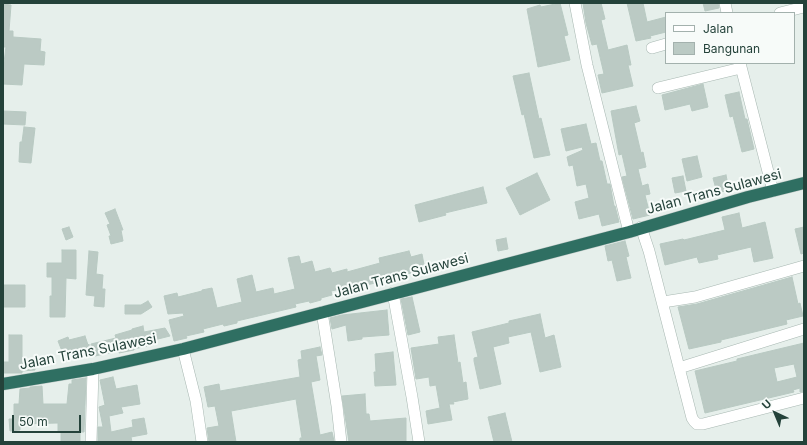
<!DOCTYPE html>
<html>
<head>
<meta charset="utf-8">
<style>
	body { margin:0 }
	#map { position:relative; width:807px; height:445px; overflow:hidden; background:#e6efeb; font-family:Inter,sans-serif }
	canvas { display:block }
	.frame { position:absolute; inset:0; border:4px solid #24423a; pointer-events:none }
	.legend { position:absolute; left:665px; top:12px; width:130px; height:52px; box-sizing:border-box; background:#f7fbf9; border:1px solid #a3b1ad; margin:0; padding:5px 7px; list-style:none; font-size:12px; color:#24423a }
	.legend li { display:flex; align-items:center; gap:8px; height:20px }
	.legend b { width:20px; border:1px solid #a3b1ad }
	.north { position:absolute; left:755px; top:393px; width:40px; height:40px; -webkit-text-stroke:3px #f7fbf9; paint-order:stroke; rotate:316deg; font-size:11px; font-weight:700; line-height:16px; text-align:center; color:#24423a }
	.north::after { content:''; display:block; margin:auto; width:14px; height:18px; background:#24423a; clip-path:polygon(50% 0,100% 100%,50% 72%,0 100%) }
	.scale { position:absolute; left:12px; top:415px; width:69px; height:18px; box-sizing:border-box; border:2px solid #24423a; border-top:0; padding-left:5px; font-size:12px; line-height:14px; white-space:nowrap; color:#24423a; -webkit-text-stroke:3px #f7fbf9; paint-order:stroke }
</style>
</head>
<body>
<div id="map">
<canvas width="807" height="445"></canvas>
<div class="frame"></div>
<ul class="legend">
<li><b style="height:5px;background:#fff"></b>Jalan</li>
<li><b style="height:11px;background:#bbcac4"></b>Bangunan</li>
</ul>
<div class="north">U</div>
<div class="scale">50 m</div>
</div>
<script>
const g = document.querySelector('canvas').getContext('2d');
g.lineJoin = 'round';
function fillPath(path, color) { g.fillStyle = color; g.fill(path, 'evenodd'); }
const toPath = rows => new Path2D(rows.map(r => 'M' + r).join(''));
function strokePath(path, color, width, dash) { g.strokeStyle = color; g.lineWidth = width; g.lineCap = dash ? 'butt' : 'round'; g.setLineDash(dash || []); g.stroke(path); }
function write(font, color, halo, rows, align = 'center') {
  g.font = font + ' Inter,sans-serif'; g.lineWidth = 4; g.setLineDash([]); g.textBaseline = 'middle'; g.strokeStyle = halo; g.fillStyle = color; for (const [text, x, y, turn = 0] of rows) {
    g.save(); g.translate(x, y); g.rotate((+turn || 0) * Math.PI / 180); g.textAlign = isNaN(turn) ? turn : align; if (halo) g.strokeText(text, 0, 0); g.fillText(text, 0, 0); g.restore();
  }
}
const building = toPath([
	[560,3,568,35,564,36,570,60,538,67,527,9,540,5,541,7,560,3],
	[583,3,601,3,605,19,601,20,608,50,627,45,631,65,628,65,633,86,602,93,598,75,604,74,597,44,592,45,586,23,583,3],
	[627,3,643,3,647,22,666,17,666,32,650,36,651,38,636,41,627,3],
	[703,3,718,3,719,8,705,11,703,3],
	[3,4,11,5,9,31,13,31,13,37,41,39,40,51,45,52,44,65,24,64,22,85,3,84,3,70,6,47,3,47,3,4],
	[529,73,539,119,541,118,550,155,534,158,524,114,522,115,513,76,529,73],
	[703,84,708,107,692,111,690,104,665,110,662,95,703,84],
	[739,92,745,119,747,119,754,149,742,152,733,116,730,117,725,95,739,92],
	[636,106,640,121,634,123,641,153,643,152,646,167,638,169,642,186,648,184,650,194,645,195,650,215,633,219,622,177,627,176,622,154,619,155,611,111,636,106],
	[3,111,26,112,25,125,3,124,3,111],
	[586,124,591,144,596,143,600,161,602,161,607,184,610,184,614,206,615,206,619,222,602,226,599,214,579,219,575,202,589,198,586,184,577,186,573,165,569,166,567,157,583,150,582,147,566,151,561,129,586,124],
	[24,127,35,128,31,163,19,162,20,142,22,142,24,127],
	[697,156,702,177,687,181,682,159,697,156],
	[537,173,550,200,520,215,506,188,537,173],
	[726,175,729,190,717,193,713,178,726,175],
	[683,176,686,191,675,193,672,178,683,176],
	[483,187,487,203,445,213,446,215,419,222,415,205,483,187],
	[115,209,123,230,121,230,123,241,111,244,109,236,111,236,107,225,110,224,105,213,115,209],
	[739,213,742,228,765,222,773,258,754,262,751,247,717,255,718,259,699,263,697,257,665,265,660,244,683,239,684,240,725,230,722,217,739,213],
	[69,227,73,237,66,240,62,229,69,227],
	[804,227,804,253,801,254,795,229,804,227],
	[506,238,508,249,498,251,496,240,506,238],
	[625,241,629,256,626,257,631,278,617,281,612,260,608,261,605,246,625,241],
	[62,250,76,250,76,279,66,278,65,317,50,317,50,296,52,296,52,277,47,277,47,263,62,263,62,250],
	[89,251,98,252,96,274,103,275,102,289,105,289,104,307,94,306,95,296,86,295,89,251],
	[409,251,411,257,422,254,425,270,385,279,385,281,366,285,366,284,331,291,332,295,321,298,321,300,310,303,309,301,295,304,296,307,237,321,237,323,224,326,223,324,203,329,204,332,186,336,187,338,174,341,169,320,184,316,183,313,168,314,164,296,177,293,178,297,202,291,202,290,212,288,217,308,242,302,237,279,252,275,256,292,273,288,274,294,295,289,288,258,299,256,301,264,312,261,315,272,330,268,332,273,347,269,347,272,380,263,379,258,409,251],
	[792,277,798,304,800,303,803,316,786,320,787,324,721,340,721,342,689,349,678,307,697,304,792,277],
	[3,285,25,285,25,307,3,307,3,285],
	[412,297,420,332,408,335,401,299,412,297],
	[148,301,152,307,141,314,125,314,125,305,141,305,148,301],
	[387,310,389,335,362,337,362,339,348,341,346,325,332,329,330,318,342,315,387,310],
	[540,314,545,338,554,335,561,367,540,372,531,332,508,337,509,343,493,347,501,384,480,389,474,361,474,358,478,357,472,332,509,323,509,321,540,314],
	[143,326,144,332,165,328,170,336,146,342,147,346,134,349,134,350,119,353,119,351,95,356,93,355,91,344,116,338,115,335,132,330,132,329,143,326],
	[9,335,22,335,22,363,35,363,35,370,22,371,22,373,3,373,3,362,9,362,9,335],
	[454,335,458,363,460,362,463,383,466,382,468,399,453,402,454,404,449,404,452,420,428,424,426,411,440,408,436,385,430,386,429,377,416,379,411,348,439,344,438,337,454,335],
	[85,336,88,345,89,344,89,356,81,358,79,350,64,356,58,341,68,337,69,340,85,336],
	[804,343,804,391,800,392,800,388,793,390,794,392,705,413,695,371,737,361,737,359,804,343],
	[794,364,797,377,777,382,774,368,794,364],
	[320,347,322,355,316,356,320,380,311,382,320,435,332,432,334,441,300,442,300,438,302,438,296,399,231,411,236,442,209,442,207,428,219,426,215,406,208,407,204,387,219,384,220,391,300,377,298,360,302,359,301,351,320,347],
	[393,352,396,385,375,386,374,372,376,372,375,354,393,352],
	[113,377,116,389,137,385,140,404,121,407,123,413,109,416,111,432,133,427,132,420,144,418,147,434,131,437,132,442,98,442,98,427,103,427,99,407,105,405,100,380,113,377],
	[86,378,84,432,80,432,80,442,61,442,61,432,58,432,58,423,20,424,20,430,10,431,9,419,14,419,14,404,19,404,20,389,30,388,30,387,42,386,43,404,67,404,69,384,72,384,72,380,86,378],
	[365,394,366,414,369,414,370,421,406,418,406,442,349,442,342,396,365,394],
	[505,413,512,442,494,442,488,417,505,413]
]);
fillPath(building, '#bbcac4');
strokePath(building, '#b8c9c2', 1);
const street = toPath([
	[575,3,587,65,629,232],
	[725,3,727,13],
	[780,13,804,7],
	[652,48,666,44],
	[740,63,773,191],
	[658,88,741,68],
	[641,227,649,251,692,418,694,421,697,424,703,424,804,398],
	[393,293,412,397,419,442],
	[663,302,695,297,804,266],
	[322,312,337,406,341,442],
	[183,349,196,401,202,442],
	[679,368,804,329],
	[91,442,93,369]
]);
const highway = toPath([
	[3,384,93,369,183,349,629,232,748,197,804,183]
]);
strokePath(street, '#a8b8b2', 12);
strokePath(highway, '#c2cac8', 13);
strokePath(street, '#fff', 11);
strokePath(highway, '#2f6f62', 12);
write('14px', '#24423a', '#f7fbf9', [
	["Jalan Trans Sulawesi",714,192,-15],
	["Jalan Trans Sulawesi",401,276,-15],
	["Jalan Trans Sulawesi",88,352,-11]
]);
</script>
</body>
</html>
